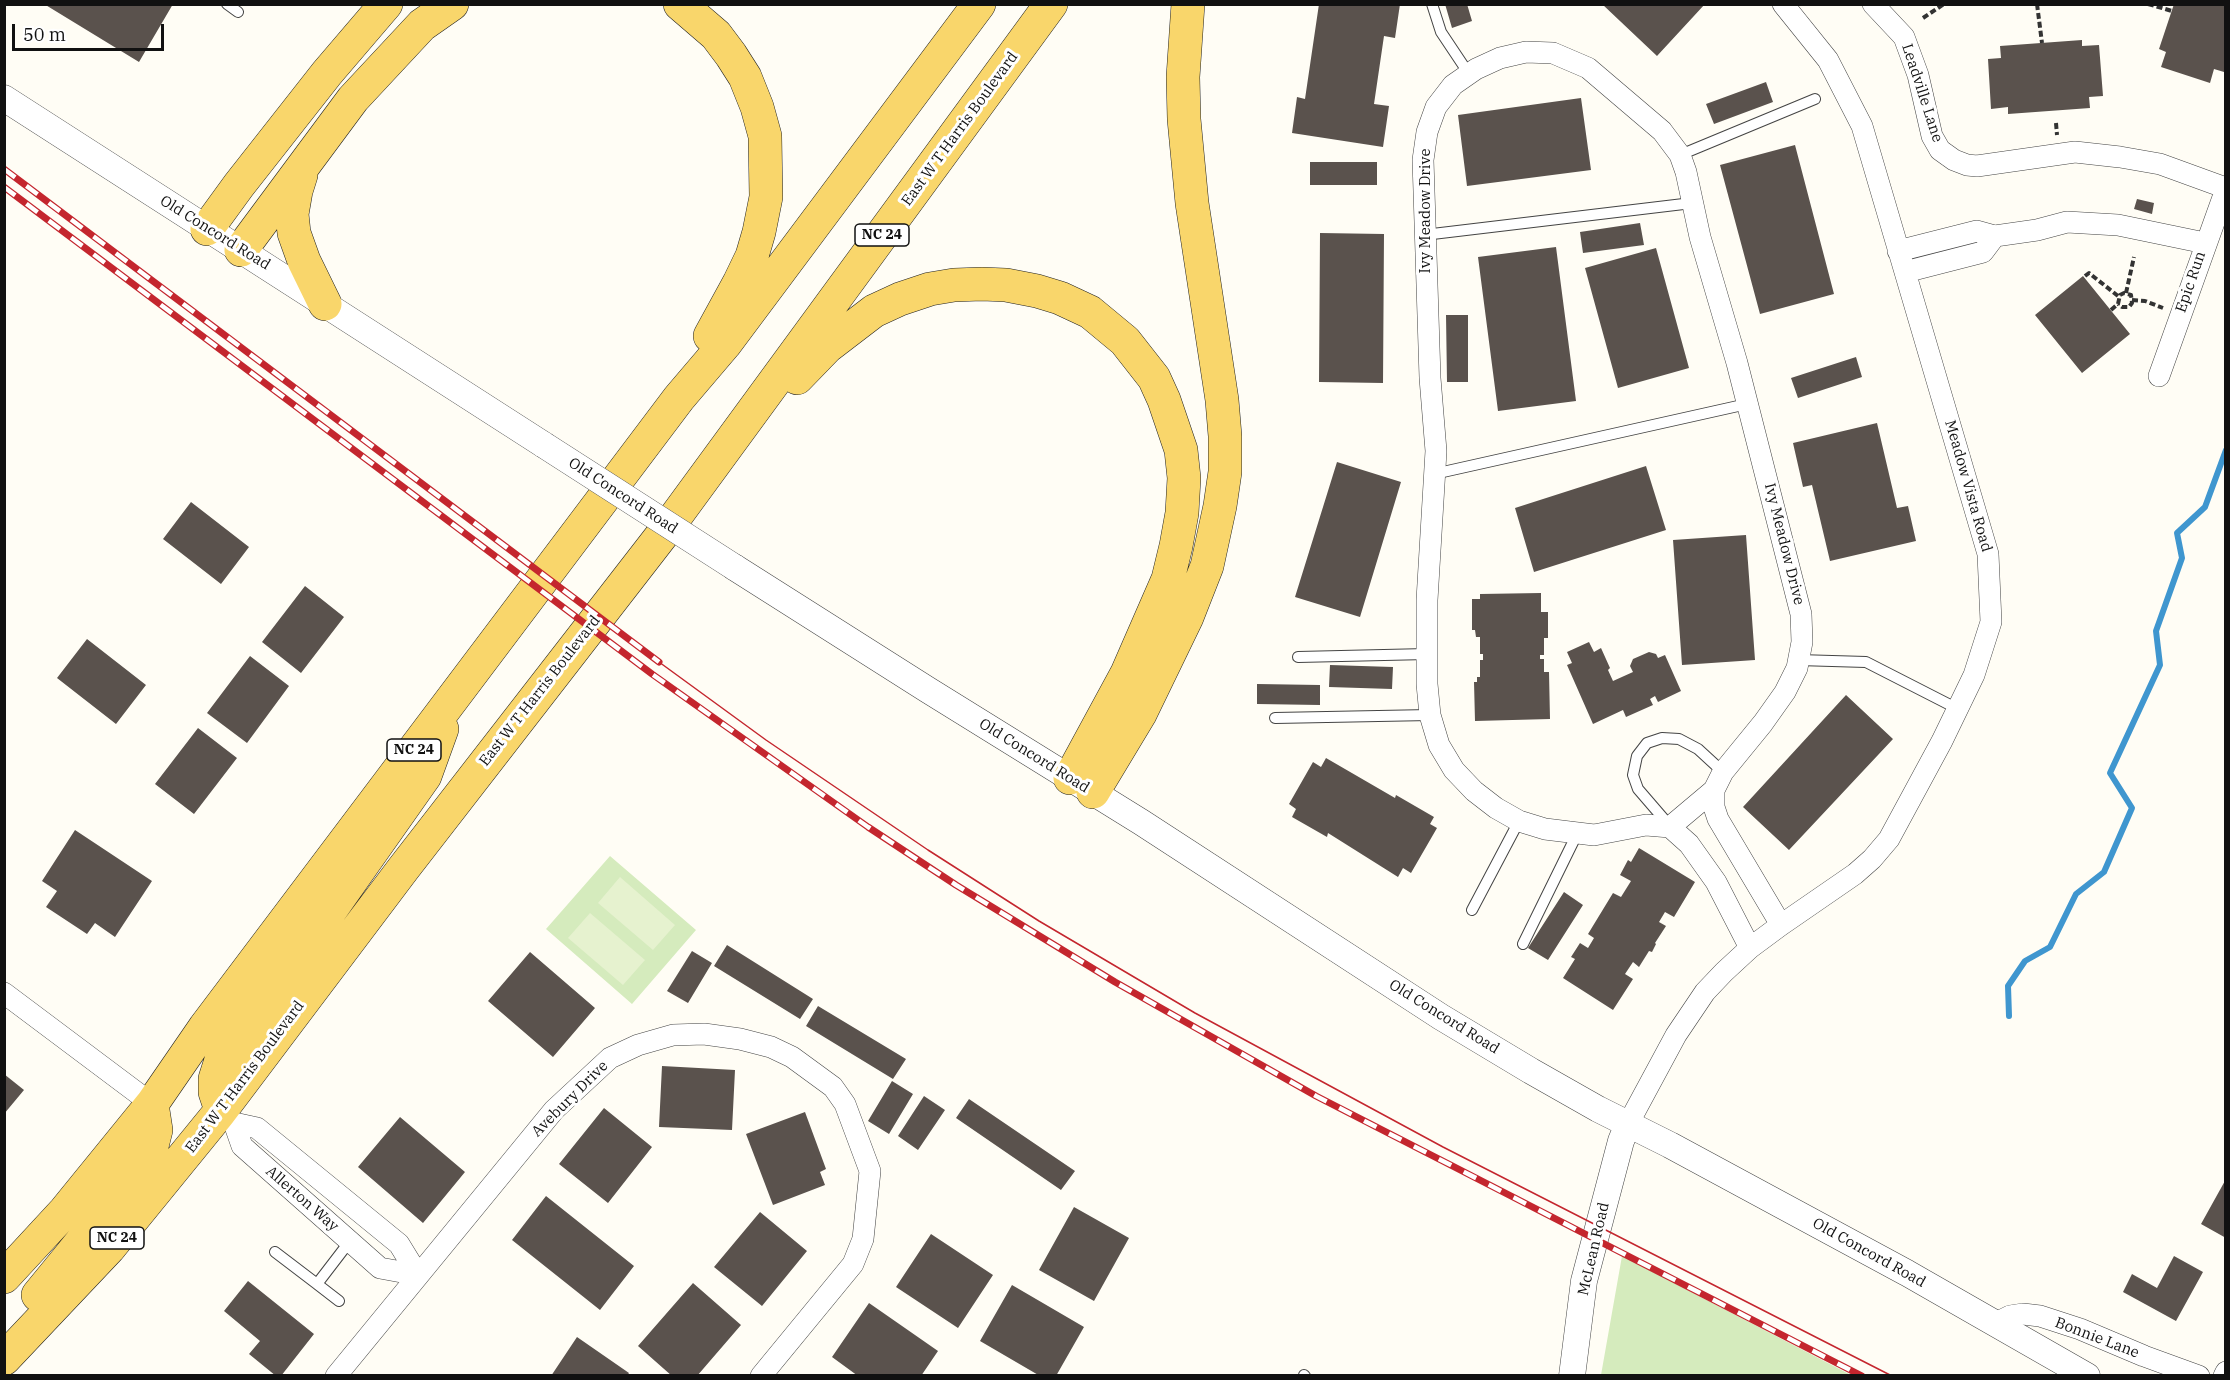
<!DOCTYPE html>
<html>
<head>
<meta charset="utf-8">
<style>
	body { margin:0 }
	#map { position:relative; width:2230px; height:1380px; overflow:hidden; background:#fffdf5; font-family:"IBM Plex Serif",serif }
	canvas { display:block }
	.frame { position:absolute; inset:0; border:6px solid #111; pointer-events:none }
	.scale { position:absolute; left:12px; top:24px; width:152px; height:27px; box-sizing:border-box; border:3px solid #111; border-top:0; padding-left:8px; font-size:18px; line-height:21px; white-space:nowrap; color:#111; -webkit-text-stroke:4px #fff; paint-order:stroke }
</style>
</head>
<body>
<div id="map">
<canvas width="2230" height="1380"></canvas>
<div class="frame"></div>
<div class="scale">50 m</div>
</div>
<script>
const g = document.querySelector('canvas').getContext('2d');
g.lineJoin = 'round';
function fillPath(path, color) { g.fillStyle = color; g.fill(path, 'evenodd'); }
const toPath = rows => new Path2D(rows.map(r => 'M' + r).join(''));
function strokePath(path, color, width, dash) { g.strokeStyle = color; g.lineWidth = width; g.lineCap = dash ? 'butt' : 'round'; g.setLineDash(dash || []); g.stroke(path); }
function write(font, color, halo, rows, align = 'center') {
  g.font = font + ' "IBM Plex Serif",serif'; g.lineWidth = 6; g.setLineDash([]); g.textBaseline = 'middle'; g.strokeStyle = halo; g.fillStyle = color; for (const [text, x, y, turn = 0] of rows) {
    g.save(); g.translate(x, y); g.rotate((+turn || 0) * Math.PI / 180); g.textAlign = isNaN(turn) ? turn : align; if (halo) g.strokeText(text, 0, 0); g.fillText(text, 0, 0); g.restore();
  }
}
fillPath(toPath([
	[610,856,696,930,632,1004,546,929],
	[1622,1256,1851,1375,1601,1375]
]), '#d5ebbd');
fillPath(toPath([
	[620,877,675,925,653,950,598,903],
	[590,913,645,960,623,985,568,938]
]), '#e6f2cf');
strokePath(toPath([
	[2009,1016,2008,986,2025,961,2050,947,2076,894,2104,872,2132,808,2110,773,2160,665,2156,631,2182,558,2177,533,2205,507,2226,450]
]), '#3f96cf', 6);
fillPath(toPath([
	[44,4,173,4,139,62],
	[1319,4,1400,4,1395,38,1384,36,1374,104,1389,106,1383,147,1292,133,1297,97,1305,99],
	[1445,4,1467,4,1472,21,1452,28],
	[1602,4,1705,4,1657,56],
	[2174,4,2226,4,2226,68,2224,72,2214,69,2210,83,2161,67,2166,52,2159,49],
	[2082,40,2082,46,2099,45,2103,96,2089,97,2090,108,2008,114,2008,107,1991,109,1988,59,2001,58,2000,46],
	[1766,82,1773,102,1714,124,1706,104],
	[1581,98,1591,170,1467,186,1458,115],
	[1795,145,1834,294,1760,314,1720,165],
	[1310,162,1377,162,1377,185,1310,185],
	[2137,199,2154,203,2152,214,2134,209],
	[1640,223,1644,245,1583,253,1580,232],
	[1320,233,1384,234,1383,383,1319,382],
	[1556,247,1576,401,1498,411,1478,257],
	[1656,248,1689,368,1618,388,1585,268],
	[2083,276,2130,334,2082,373,2035,315],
	[1446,315,1468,315,1468,382,1447,382],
	[1856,357,1862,377,1798,398,1791,378],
	[1877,423,1897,508,1908,506,1916,541,1830,561,1812,485,1803,487,1793,443],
	[1337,462,1401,482,1360,617,1295,597],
	[1646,466,1666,530,1534,572,1515,508],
	[191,502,249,547,221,584,163,539],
	[1746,535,1755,660,1682,665,1673,540],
	[305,586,344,617,301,673,262,642],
	[1541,593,1541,612,1548,612,1548,638,1544,638,1544,655,1540,655,1540,659,1544,659,1544,672,1549,672,1550,719,1475,721,1474,682,1477,682,1477,677,1480,677,1480,660,1483,660,1483,654,1480,654,1480,637,1476,637,1475,630,1472,630,1472,599,1480,599,1480,594],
	[87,639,146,685,116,724,57,678],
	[1589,642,1594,652,1601,648,1610,668,1608,670,1613,681,1633,672,1630,666,1633,659,1649,652,1656,654,1658,658,1665,655,1681,691,1658,702,1655,696,1650,699,1653,705,1626,717,1623,710,1593,724,1567,665,1572,663,1567,652],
	[250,656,289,686,247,743,207,713],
	[1330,665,1393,667,1392,689,1329,687],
	[1257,684,1320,685,1320,705,1257,704],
	[1846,695,1893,739,1789,850,1743,807],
	[198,728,237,758,194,814,155,784],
	[1326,758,1395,798,1396,795,1434,817,1430,824,1437,828,1411,873,1403,868,1398,877,1328,833,1327,837,1292,817,1296,809,1289,804,1313,762,1321,767],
	[75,830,152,881,115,937,95,923,87,934,46,907,57,891,42,881],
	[1639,848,1695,882,1674,917,1665,912,1659,922,1666,926,1655,943,1656,944,1652,952,1649,951,1639,967,1633,962,1625,974,1633,979,1613,1010,1563,978,1575,959,1571,957,1580,943,1588,948,1594,938,1588,934,1613,893,1621,897,1631,881,1620,875,1628,860,1631,862],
	[1564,892,1583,905,1548,960,1528,948],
	[727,945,813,999,800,1019,714,966],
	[692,951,712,963,688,1003,667,991],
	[530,952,595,1008,553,1057,488,1001],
	[818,1006,906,1059,893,1079,806,1026],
	[662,1066,735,1070,732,1130,659,1127],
	[4,1074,24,1090,4,1114],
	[892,1081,913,1094,889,1134,868,1121],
	[924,1096,945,1110,918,1150,898,1136],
	[969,1099,1075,1171,1061,1190,956,1118],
	[604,1108,652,1147,608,1203,559,1164],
	[805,1112,826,1169,820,1172,825,1185,773,1205,746,1134],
	[400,1117,465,1172,423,1223,358,1167],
	[2226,1179,2226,1238,2201,1224],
	[546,1196,634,1266,600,1310,512,1240],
	[1074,1207,1129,1238,1094,1301,1039,1270],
	[760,1212,807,1251,762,1306,714,1267],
	[931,1234,993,1275,958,1328,896,1287],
	[2174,1256,2203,1272,2176,1321,2123,1292,2132,1274,2157,1288],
	[248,1281,314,1334,281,1376,276,1376,249,1354,260,1341,224,1311],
	[693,1283,741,1325,697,1376,672,1376,638,1346],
	[1012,1285,1084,1327,1056,1376,1040,1376,980,1341],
	[869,1303,938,1351,921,1376,858,1376,832,1357],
	[577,1337,629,1373,627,1376,551,1376]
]), '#5a524d');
const service = toPath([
	[227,4,238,12],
	[1432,4,1441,32,1469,74],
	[1680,155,1815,99],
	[1424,235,1692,203],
	[1434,474,1747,404],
	[1298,657,1427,654],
	[1798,660,1866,662,1958,709],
	[1275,718,1430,715],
	[1669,825,1638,789,1633,775,1637,756,1647,743,1662,738,1679,739,1698,749,1723,772],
	[1472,910,1519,821],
	[1523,944,1577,834],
	[275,1252,317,1284],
	[339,1301,317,1284,350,1241],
	[1304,1375,1305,1376]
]);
const minor = toPath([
	[1873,4,1904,37,1918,75,1932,136,1940,150,1954,160,1967,165,1977,166,2075,152,2120,157,2160,164,2226,188],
	[1898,251,1977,231,1995,236,2037,230,2067,222,2118,225,2205,243],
	[1905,272,1983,252,1995,236],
	[2159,376,2226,189],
	[1670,827,1714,790],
	[1750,948,1716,882,1689,844,1670,827,1646,825,1594,835,1545,829,1519,821,1496,808,1474,791,1454,770,1439,745,1430,715,1427,684,1427,600,1436,451,1430,378,1423,160,1427,132,1436,107,1453,85,1476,69,1500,58,1526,52,1553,53,1588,68,1662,131,1680,155,1686,172,1700,237,1737,363,1801,614,1802,642,1797,668,1785,692,1763,723,1723,772,1714,790,1714,807,1718,819,1781,925],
	[4,993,152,1104],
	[221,1110,234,1123,242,1146,380,1268,418,1275],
	[234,1123,257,1128,399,1244,418,1275],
	[1628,1124,1676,1035,1705,992,1724,972,1750,948,1781,925,1855,874,1872,859,1889,839,1942,741,1974,675,1991,622,1988,554,1862,126,1828,60,1783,4],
	[1994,1324,2010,1316,2023,1314,2040,1316,2080,1329,2144,1356,2199,1376],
	[336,1376,554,1110,610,1058,638,1045,673,1035,704,1034,740,1039,771,1047,792,1057,833,1087,845,1104,870,1171,863,1239,853,1264,761,1376],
	[2224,1376,2226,1372]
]);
const tertiary = toPath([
	[4,98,544,445],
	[734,567,928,690,1141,822,1441,1017,1531,1071,1598,1109,1670,1145,1907,1273,2087,1376],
	[1572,1376,1584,1281,1621,1141,1628,1124]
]);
const primary = toPath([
	[680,4,716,35,731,55,745,77,757,107,765,136,766,197,759,232,752,256,739,283,710,336],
	[301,175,296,191,292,214,294,233,304,261,325,304],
	[207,229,239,185,327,73,386,4],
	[241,250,353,99,422,25,452,4],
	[797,378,827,347,874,311,900,299,930,289,954,285,982,284,1006,285,1037,291,1060,298,1090,312,1125,341,1154,378,1164,400,1181,450,1184,478,1182,513,1176,546,1168,579,1127,673,1070,778],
	[1093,792,1140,714,1187,617,1207,566,1220,506,1225,472,1225,436,1222,400,1192,203,1184,119,1183,77,1188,4],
	[221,1110,215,1092,215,1079,222,1057,231,1043,318,928,425,776,442,729],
	[4,1277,65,1211,152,1104,205,1027,679,398,725,344,979,4],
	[38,1295,142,1168,150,1154,156,1130,152,1104],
	[4,1359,109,1248,219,1113,403,869,665,531,1051,4]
]);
strokePath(service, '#444', 12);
strokePath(minor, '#444', 22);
strokePath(tertiary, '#444', 27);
strokePath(primary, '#222', 34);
strokePath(toPath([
	[2037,4,2042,43],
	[2148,4,2172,11],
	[1923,18,1944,4],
	[2056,123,2057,135],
	[2085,276,2089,273,2118,296],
	[2126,293,2134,257],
	[2132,300,2145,301,2163,308],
	[2111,310,2118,304,2120,295,2124,293,2131,295,2132,303,2129,307,2122,307,2118,304]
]), '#333', 4, [6, 3]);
strokePath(service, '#fff', 10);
strokePath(minor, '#fff', 21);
strokePath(tertiary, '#fff', 26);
strokePath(primary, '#f9d66b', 33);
strokePath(toPath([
	[659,662,766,740,928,850,1039,921,1195,1013,1443,1147,1892,1376]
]), '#c4262e', 1.5);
const rail = toPath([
	[4,169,659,662],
	[4,187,652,674,868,827,956,885,1115,982,1316,1096,1862,1376]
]);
strokePath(rail, '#c4262e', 7);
strokePath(rail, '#fff', 4.5, [14]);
const tertiaryBridge = toPath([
	[544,445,734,567]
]);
strokePath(tertiaryBridge, '#444', 27, []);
strokePath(tertiaryBridge, '#fff', 26);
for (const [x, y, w] of [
	[882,235,54],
	[414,750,54],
	[117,1238,54]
]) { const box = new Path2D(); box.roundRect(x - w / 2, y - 11, w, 22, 4.5); g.fillStyle = '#fff'; g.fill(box); strokePath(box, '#111', 1.5); }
write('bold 14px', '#111', null, [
	["NC 24",882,235],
	["NC 24",414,750],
	["NC 24",117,1238]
]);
write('15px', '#111', '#fff', [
	["Leadville Lane",1922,93,72],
	["East W T Harris Boulevard",960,129,-54],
	["Ivy Meadow Drive",1426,211,-90],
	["Old Concord Road",215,233,32],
	["Epic Run",2191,282,-71],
	["Meadow Vista Road",1968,486,74],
	["Old Concord Road",623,496,33],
	["Ivy Meadow Drive",1784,544,76],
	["East W T Harris Boulevard",540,691,-52],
	["Old Concord Road",1034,756,32],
	["Old Concord Road",1444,1017,32],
	["East W T Harris Boulevard",245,1077,-53],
	["Avebury Drive",570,1099,-45],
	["Allerton Way",302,1199,41],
	["McLean Road",1594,1249,-77],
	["Old Concord Road",1869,1253,29],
	["Bonnie Lane",2097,1338,21]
]);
</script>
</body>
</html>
